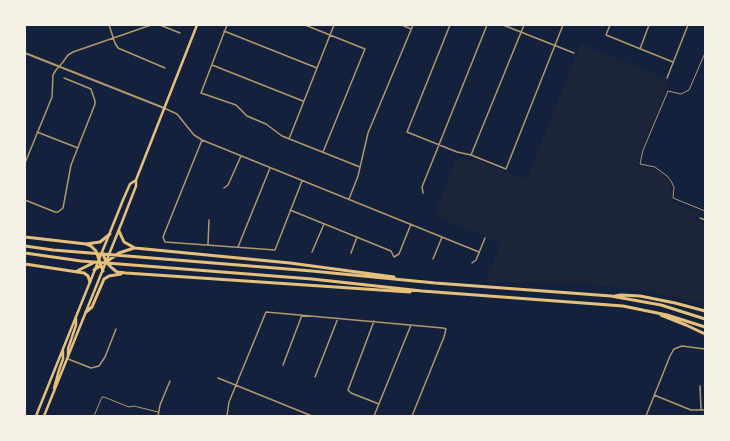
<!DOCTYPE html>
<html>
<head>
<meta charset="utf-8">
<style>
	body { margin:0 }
	#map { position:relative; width:730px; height:441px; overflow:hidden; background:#14213d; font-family:Signika,sans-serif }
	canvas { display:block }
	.frame { position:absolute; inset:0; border:26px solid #f6f1e7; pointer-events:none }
</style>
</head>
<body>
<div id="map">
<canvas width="730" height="441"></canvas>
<div class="frame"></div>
</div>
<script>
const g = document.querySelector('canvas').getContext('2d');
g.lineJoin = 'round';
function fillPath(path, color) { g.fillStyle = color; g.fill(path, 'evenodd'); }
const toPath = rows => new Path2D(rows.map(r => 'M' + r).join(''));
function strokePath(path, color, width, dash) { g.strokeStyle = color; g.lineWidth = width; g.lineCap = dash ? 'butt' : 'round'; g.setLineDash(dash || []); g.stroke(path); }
fillPath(toPath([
	[581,44,670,80,642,147,637,166,651,168,662,173,670,182,671,186,672,195,671,199,674,203,698,212,695,220,705,224,705,304,642,290,574,283,485,282,501,243,434,216,457,157,473,160,474,159,526,180]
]), '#1d2539');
strokePath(toPath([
	[705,53,689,90,681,94,668,91,643,150,640,164,655,167,667,176,671,181,674,187,673,198,705,211],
	[94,416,102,397,104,397,129,407,134,406,158,412]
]), '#b1986c', 1);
strokePath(toPath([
	[109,25,115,43,118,48,165,68],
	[160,25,180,33],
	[227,25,201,93,236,105,247,116,266,124,282,136,360,167],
	[305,25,365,49,323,152],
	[402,25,411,29],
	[450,25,407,132,457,152,471,155,506,169,563,25],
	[503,25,574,53],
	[610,25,606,35,673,62],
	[224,31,317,68],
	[640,49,649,25],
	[212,65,303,101],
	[667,78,688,25],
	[164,108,177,114,194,135,202,140,479,252],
	[37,132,78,148],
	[289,139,334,25],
	[202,140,163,237,165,242,275,250,302,181],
	[471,155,524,25],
	[25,163,52,97,53,75,56,70,63,62,68,55,73,52,151,25],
	[224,188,228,185,241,156],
	[423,193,422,187,487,25],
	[349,199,358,176,368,133,413,25],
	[25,200,55,212,58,212,63,208,71,165,95,104,95,101,91,89,64,78],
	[290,210,391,251,394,257,399,254,411,224],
	[700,218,705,220],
	[208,244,209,220],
	[238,247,270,168],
	[312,252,324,224],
	[351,253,357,237],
	[433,259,442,237],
	[472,263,476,260,485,238],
	[374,321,348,390,351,393,379,404],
	[68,359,91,368,99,366,105,357,116,329],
	[283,365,302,315],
	[315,377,338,318],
	[218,378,312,416],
	[700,386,701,410],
	[654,395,691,410,705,410],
	[158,416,160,405,170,381],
	[227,416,229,402,266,312,443,328,446,329,444,337,412,416],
	[374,416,411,325],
	[646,416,670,356,674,349,682,346,705,349]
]), '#b1986c', 1.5);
strokePath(toPath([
	[25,53,164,108]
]), '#b1986c', 2);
strokePath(toPath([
	[68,357,68,349,76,325,76,319],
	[54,388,59,370,63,359,63,351],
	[36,416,123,200,130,184,136,180],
	[44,416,122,222,136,186,136,180,197,25]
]), '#e5c07b', 2.5);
strokePath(toPath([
	[119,231,124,242,135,248,290,263,394,277],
	[25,237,86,244,91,246,96,251,103,271],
	[86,244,100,242,110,234],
	[25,246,53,250,312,271,435,283,611,296,661,305,705,319],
	[25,253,81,261,312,279,422,291,623,306,667,315,705,327],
	[103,254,106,262,112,268,117,272,126,273,410,292],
	[106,262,119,253,134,248],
	[25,264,84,273,88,276,90,282],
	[94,270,101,265],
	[77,271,95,262],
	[615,296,621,295,640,296,675,303,705,311],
	[86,312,92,307,104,279,109,276,121,274],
	[661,315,686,325,705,334]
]), '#e5c07b', 3);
</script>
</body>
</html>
